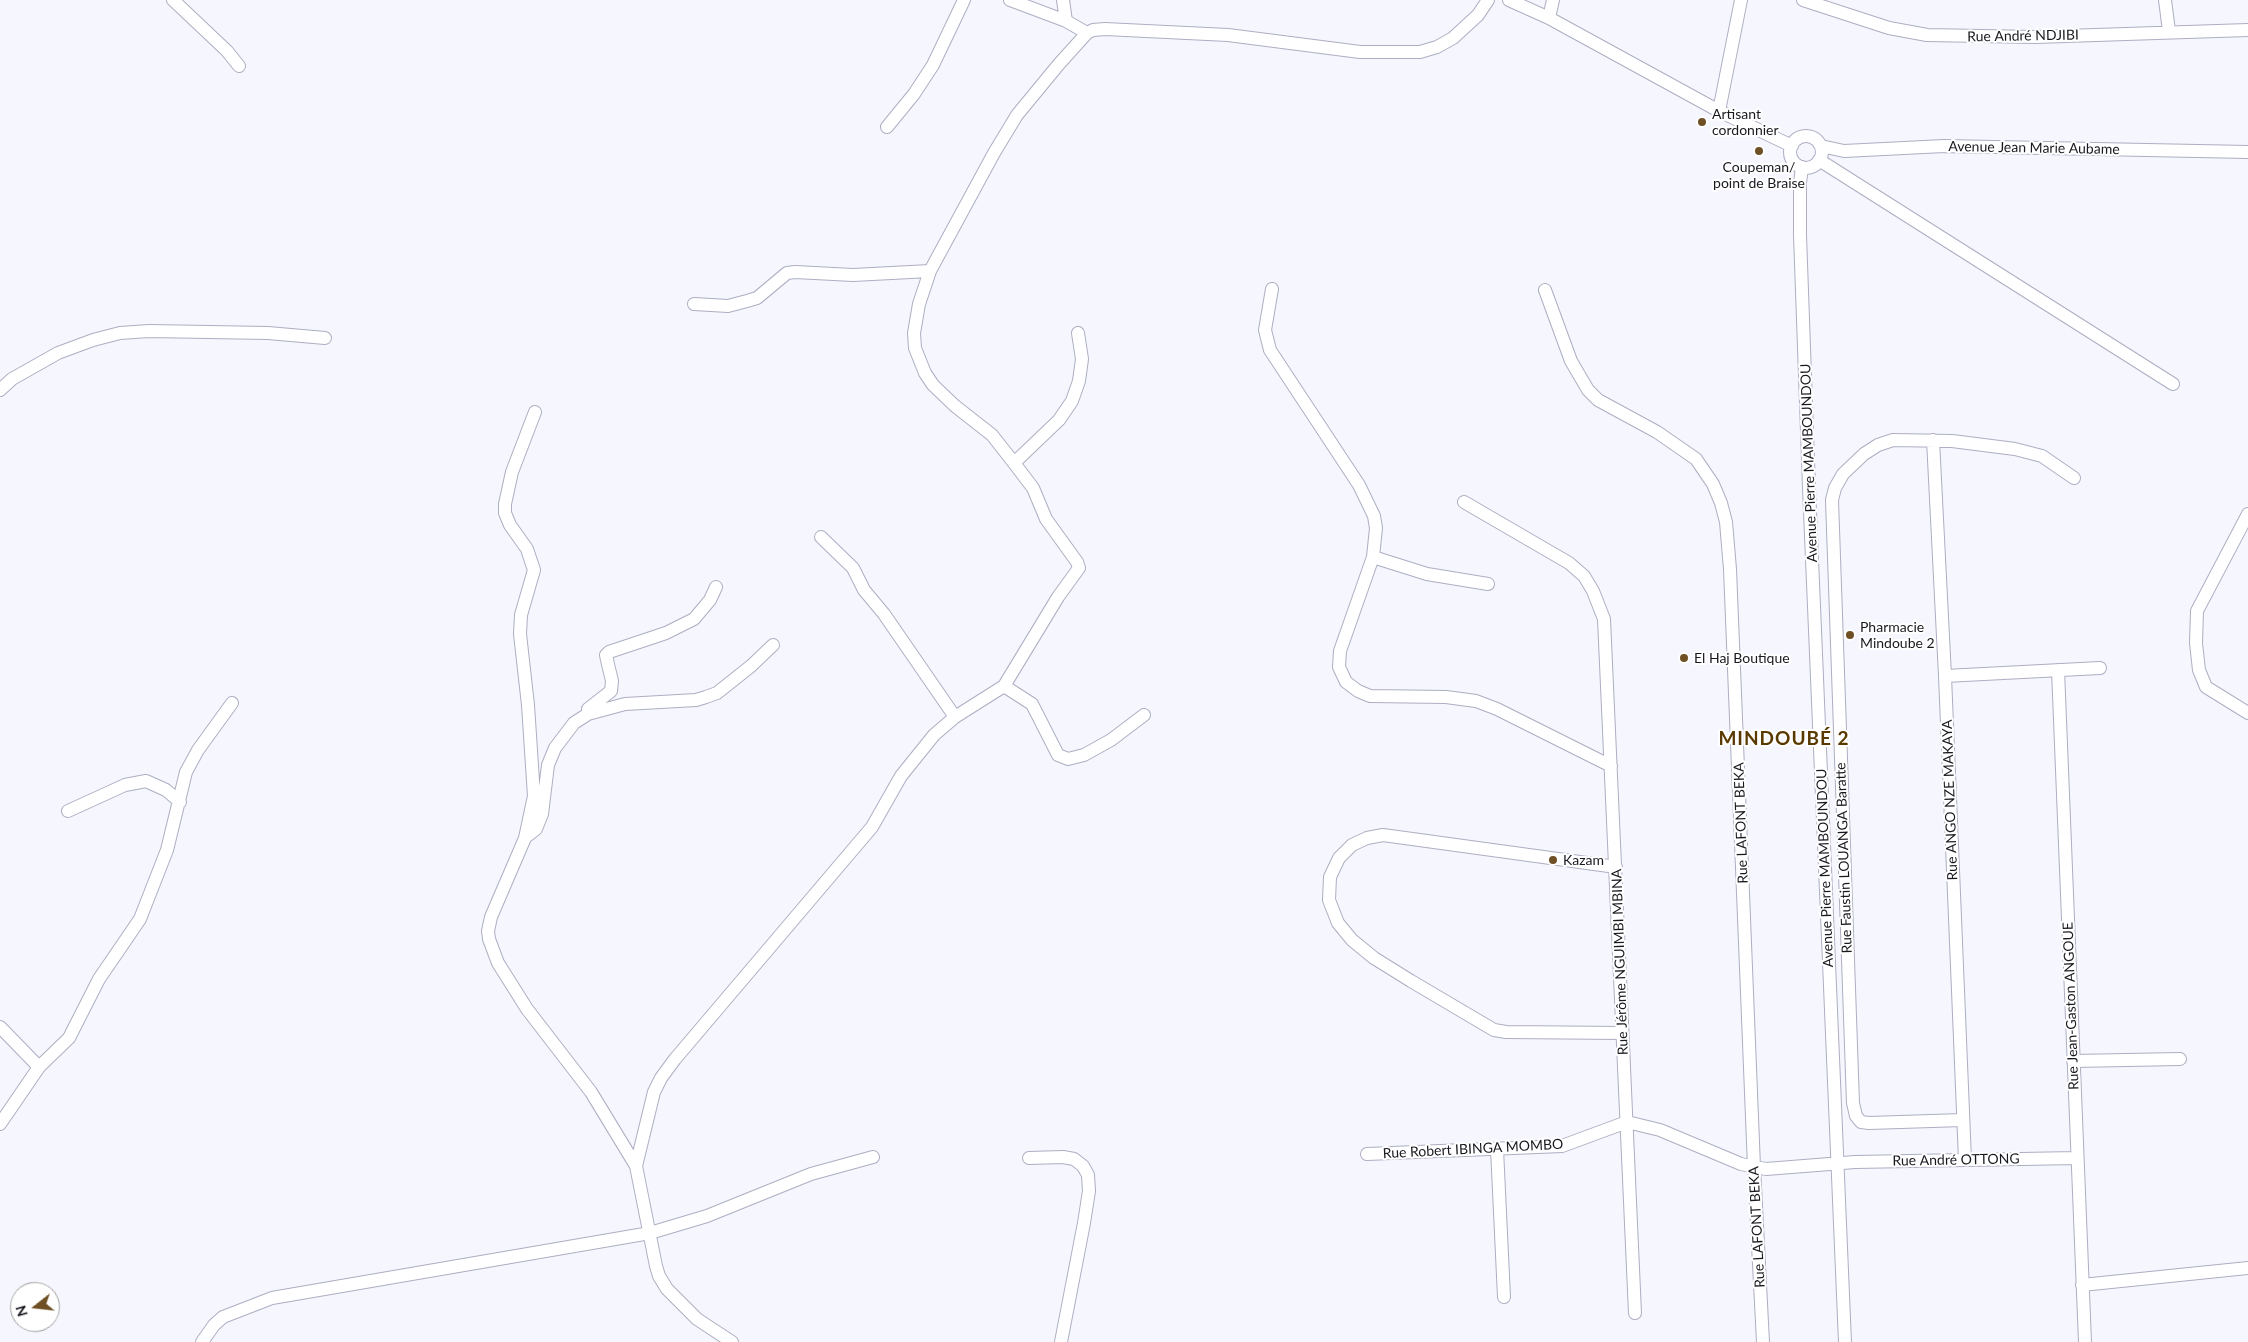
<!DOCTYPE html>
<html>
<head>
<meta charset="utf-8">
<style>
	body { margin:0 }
	#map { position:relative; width:2248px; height:1342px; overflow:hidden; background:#f5f6fe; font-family:Lato,sans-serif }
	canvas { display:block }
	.north { position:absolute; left:10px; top:1282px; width:50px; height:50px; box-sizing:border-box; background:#fff; border:1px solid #a3a3a5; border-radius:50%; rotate:254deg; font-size:14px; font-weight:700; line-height:20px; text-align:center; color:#18181f }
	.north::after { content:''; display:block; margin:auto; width:18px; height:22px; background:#6f5025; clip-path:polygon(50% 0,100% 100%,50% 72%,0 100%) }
</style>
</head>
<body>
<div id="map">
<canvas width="2248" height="1342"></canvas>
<div class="north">N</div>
</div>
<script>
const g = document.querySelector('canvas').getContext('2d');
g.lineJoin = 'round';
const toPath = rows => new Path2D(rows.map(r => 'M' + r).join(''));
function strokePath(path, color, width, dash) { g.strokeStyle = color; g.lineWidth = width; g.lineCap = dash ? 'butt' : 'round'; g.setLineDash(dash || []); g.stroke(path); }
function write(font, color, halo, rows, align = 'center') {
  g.font = font + ' Lato,sans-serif'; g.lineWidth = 4; g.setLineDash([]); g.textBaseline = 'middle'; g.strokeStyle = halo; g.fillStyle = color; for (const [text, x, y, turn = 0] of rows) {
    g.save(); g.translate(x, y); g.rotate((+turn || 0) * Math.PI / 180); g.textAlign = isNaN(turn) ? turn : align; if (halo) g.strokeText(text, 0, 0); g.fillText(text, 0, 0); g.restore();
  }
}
const minor = toPath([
	[173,0,227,51,239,66],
	[1010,0,1066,21,1087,33],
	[1063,0,1066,21],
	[1509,0,1549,18,1719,111,1792,146],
	[1803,0,1889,28,1927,35,2035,37,2248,30],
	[2165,0,2169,31],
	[1549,18,1553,0],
	[1719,111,1741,0],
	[887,127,914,94,933,65,964,0],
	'1790 152a16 16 0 1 1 32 0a16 16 0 1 1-32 0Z',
	[1821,146,1844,151,1944,146,2248,152],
	[1819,160,2173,384],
	[1802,167,1800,183,1800,235,1809,488,1845,1342],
	[1272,289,1265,330,1270,350,1359,485,1374,516,1376,528,1373,557,1340,651,1339,667,1346,682,1358,691,1370,696,1446,697,1476,701,1497,709,1611,766],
	[1545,290,1571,361,1588,390,1598,400,1657,432,1696,459,1713,484,1721,503,1726,522,1730,569,1754,1167,1763,1342],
	[694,304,728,306,747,301,757,298,787,273,795,272,853,275,930,271],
	[0,390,12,379,58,353,93,340,120,333,149,331,268,333,325,338],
	[535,412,512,472,505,504,505,513,510,525,527,549,534,570,521,615,520,634,528,705,534,796,525,838,491,917,488,931,489,939,498,963,527,1009,591,1092,636,1166,656,1266,659,1276,667,1289,697,1319,732,1342],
	[1933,440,1945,676,1965,1160],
	[1014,463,1059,420,1072,401,1079,381,1082,359,1078,333],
	[1464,502,1569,563,1584,576,1593,591,1604,619,1635,1313],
	[2248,514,2197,611,2196,643,2199,670,2206,687,2248,713],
	[821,537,853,568,864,590,884,614,955,717],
	[1373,557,1427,574,1488,584],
	[2058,670,2085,1342],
	[1945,676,2100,668],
	[1004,686,1032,704,1058,755,1068,759,1084,755,1111,740,1144,715],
	[588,709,611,691,612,681,607,660,606,655,609,652,666,633,694,619,710,600,716,587],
	[68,811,125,785,146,781,166,790,180,802],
	[527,836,536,829,542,814,548,765,555,748,574,723,588,714,625,704,696,700,706,697,717,693,751,666,773,645],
	[1616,867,1383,835,1367,838,1352,845,1339,858,1330,877,1329,900,1338,923,1352,940,1374,958,1411,981,1494,1030,1506,1032,1622,1033],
	[0,1027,39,1067],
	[2073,1061,2180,1059],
	[1963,1120,1869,1123,1861,1122,1856,1116,1853,1103,1832,500,1835,488,1843,474,1864,454,1878,445,1893,440,1952,441,2015,449,2042,456,2074,478],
	[0,1124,39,1067,69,1038,99,979,140,919,167,850,186,772,198,750,232,703],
	[1497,1149,1504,1297],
	[1367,1154,1562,1146,1627,1122,1660,1130,1741,1164,1766,1169,1855,1162,2076,1158],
	[1029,1158,1063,1157,1074,1159,1083,1166,1088,1175,1089,1191,1084,1223,1061,1342],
	[636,1166,654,1092,661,1078,675,1059,872,827,901,776,934,735,955,717,1004,686,1058,597,1079,568,1077,562,1046,519,1033,488,1014,463,992,435,955,406,933,385,925,373,915,348,914,333,919,304,930,271,994,153,1017,115,1059,64,1087,33,1093,30,1105,29,1228,35,1360,52,1420,52,1437,47,1453,38,1478,15,1488,0],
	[2082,1285,2248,1268],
	[202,1342,214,1325,223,1317,272,1298,650,1233,707,1216,811,1174,873,1157]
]);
strokePath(minor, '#adaec2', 14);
strokePath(minor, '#fff', 12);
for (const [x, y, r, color] of [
	[1702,122,5,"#6f5025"],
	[1759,151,5,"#6f5025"],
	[1850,635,5,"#6f5025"],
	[1684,658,5,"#6f5025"],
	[1553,860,5,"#6f5025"]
]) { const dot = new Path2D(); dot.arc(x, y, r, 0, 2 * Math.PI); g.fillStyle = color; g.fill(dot); strokePath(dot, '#fff', 2); }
write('14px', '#18181f', '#fff', [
	["Rue André NDJIBI",2023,36,-1],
	["Avenue Jean Marie Aubame",2034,148,1],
	["Avenue Pierre MAMBOUNDOU",1809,463,-92],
	["Rue ANGO NZE MAKAYA",1950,800,-92],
	["Rue LAFONT BEKA",1741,823,-92],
	["Rue Faustin LOUANGA Baratte",1844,858,-92],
	["Avenue Pierre MAMBOUNDOU",1825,868,-92],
	["Rue Jérôme NGUIMBI MBINA",1620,962,-92],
	["Rue Jean-Gaston ANGOUE",2071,1006,-92],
	["Rue Robert IBINGA MOMBO",1473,1149,-3],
	["Rue André OTTONG",1956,1160,-1],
	["Rue LAFONT BEKA",1757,1227,-93]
]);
write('14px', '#18181f', '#fff', [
	["Artisant",1712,114],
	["cordonnier",1712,130],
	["Coupeman/",1759,167,"center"],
	["point de Braise",1759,183,"center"],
	["Pharmacie",1860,627],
	["Mindoube 2",1860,643],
	["El Haj Boutique",1694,658],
	["Kazam",1563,860]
], 'left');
g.letterSpacing = '1px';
write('bold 19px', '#5a3900', '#fff', [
	["MINDOUBÉ 2",1784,739]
]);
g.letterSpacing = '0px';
</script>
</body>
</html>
